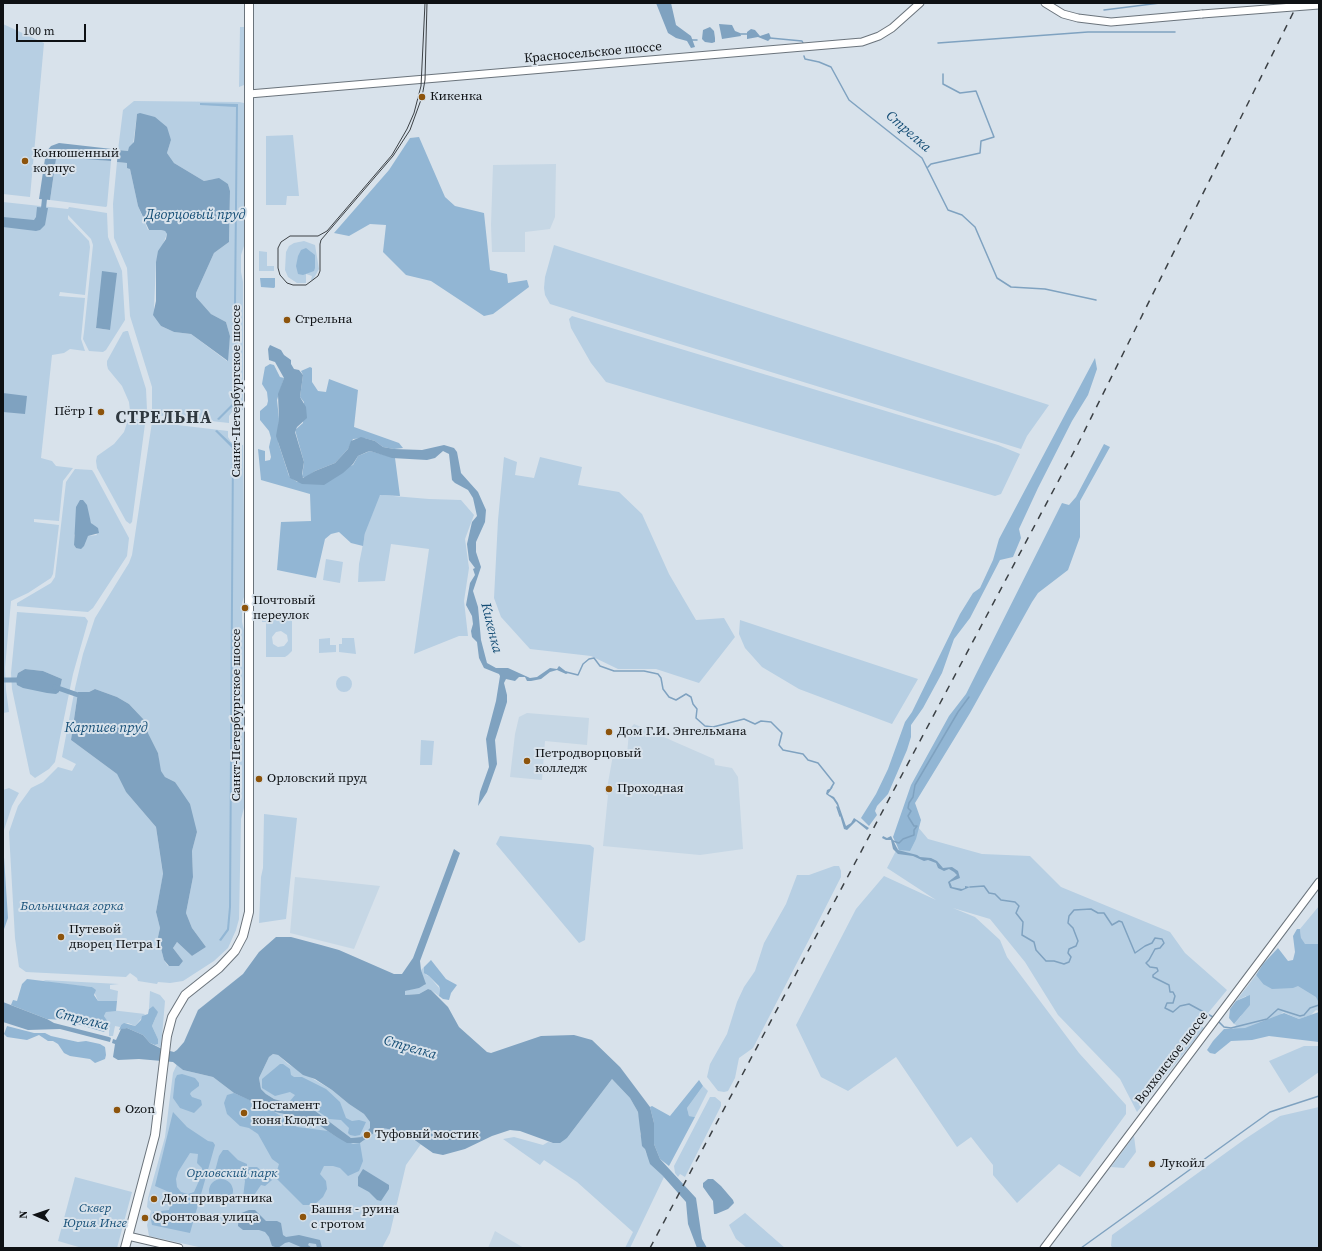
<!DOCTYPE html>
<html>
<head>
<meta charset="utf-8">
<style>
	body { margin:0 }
	#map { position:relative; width:1322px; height:1251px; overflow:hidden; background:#d8e2eb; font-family:"Source Serif 4",serif }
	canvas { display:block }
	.frame { position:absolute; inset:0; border:4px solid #0e1114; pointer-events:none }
	.north { position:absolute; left:16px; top:1195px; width:40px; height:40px; -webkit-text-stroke:3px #d8e2eb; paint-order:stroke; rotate:272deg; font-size:11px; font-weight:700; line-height:16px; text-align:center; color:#0e1114 }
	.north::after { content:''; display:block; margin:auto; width:14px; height:18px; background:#0e1114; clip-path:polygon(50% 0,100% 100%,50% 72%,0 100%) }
	.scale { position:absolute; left:16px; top:24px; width:70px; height:18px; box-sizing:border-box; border:2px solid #0e1114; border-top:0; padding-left:5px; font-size:12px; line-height:14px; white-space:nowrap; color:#0e1114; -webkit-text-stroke:3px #d8e2eb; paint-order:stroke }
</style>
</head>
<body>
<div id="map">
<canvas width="1322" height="1251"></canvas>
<div class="frame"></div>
<div class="north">N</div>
<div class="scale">100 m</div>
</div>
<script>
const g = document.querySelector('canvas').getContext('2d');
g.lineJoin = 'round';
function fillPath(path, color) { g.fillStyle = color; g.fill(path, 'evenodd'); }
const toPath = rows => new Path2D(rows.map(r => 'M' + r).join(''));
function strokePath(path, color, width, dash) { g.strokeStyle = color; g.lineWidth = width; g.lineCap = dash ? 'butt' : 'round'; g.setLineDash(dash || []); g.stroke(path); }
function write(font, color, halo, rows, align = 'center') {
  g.font = font + ' "Source Serif 4",serif'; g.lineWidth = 4; g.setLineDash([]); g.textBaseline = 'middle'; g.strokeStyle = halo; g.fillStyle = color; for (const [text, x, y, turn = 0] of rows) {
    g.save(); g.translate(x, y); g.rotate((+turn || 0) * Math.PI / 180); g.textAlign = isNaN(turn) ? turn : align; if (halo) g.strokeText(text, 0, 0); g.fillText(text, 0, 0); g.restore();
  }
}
fillPath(toPath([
	[556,164,555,217,550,229,525,232,525,252,492,252,491,225,493,165],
	[527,713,589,718,587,745,545,741,542,780,510,777,515,734,519,717],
	[634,724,714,759,715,765,732,768,738,777,743,849,700,855,603,846,608,795,606,794,613,755,627,756,629,730],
	[295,877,380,886,354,949,290,933],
	[495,1231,524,1248,488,1248]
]), '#c6d7e5');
fillPath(toPath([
	[3,24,44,43,30,197,3,194],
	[240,27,244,27,244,85,239,87],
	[134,101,239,102,244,103,244,246,241,255,241,272,243,282,243,410,232,412,229,416,229,423,155,415,152,412,152,387,130,316,127,268,114,238,113,204,117,162,127,163,130,169,138,206,148,230,161,230,165,231,167,234,156,262,154,308,161,326,174,332,191,334,227,361,230,336,226,322,211,314,196,297,196,293,214,253,229,242,230,191,228,184,214,179,204,181,174,163,167,153,171,140,137,114,133,145,128,151,118,150,123,110],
	[293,135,299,196,287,196,286,205,266,205,266,136],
	[60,156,111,161,107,206,106,207,50,200,56,159],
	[3,202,68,209,69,207,107,213,108,237,122,271,125,320,106,350,103,352,89,351,83,339,84,332,93,245,91,239,68,215,68,219,89,241,90,247,85,295,60,292,59,296,85,298,81,339,85,351,70,349,64,353,52,355,41,458,52,461,56,466,73,468,63,481,59,521,34,519,34,522,59,525,53,574,51,578,28,593,11,601,5,668,6,690,9,712,3,713],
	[103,271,110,330,96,328],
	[304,241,315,245,319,269,313,280,311,280,312,276,306,274,306,283,297,283,288,277,285,270,286,252,289,246,294,243],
	[554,245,1049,405,1027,436,1021,449,550,304,545,295,544,288,545,277],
	[259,251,267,252,267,266,274,266,274,271,259,271],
	[572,316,998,445,1020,454,1001,494,995,496,606,382,591,363,571,328,569,319],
	[126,331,128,331,146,389,147,410,144,414,130,411,129,402,122,386,108,369,107,365,107,361,123,332],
	[132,419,142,420,145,424,132,522,130,524,126,521,97,468,96,461,97,456,114,444,124,432,128,420],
	[152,422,228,431,228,437,231,442,243,445,245,594,242,603,242,622,245,634,244,808,241,819,239,919,236,930,228,948,214,961,183,981,170,983,158,982,157,984,138,981,137,978,130,973,126,977,26,972,19,967,15,938,9,832,18,806,31,788,43,782,58,767,72,771,76,764,62,757,75,688,83,654,95,618,129,563,132,555],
	[95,689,117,697,129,704,146,722,148,733,158,753,160,771,165,777,175,782,197,832,192,851,193,877,186,913,192,928,206,947,192,956,177,942,173,948,183,961,168,966,164,960,158,937,160,928,156,912,163,875,156,827,126,792,117,774,71,740,78,692,89,692],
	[504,457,517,462,515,475,534,478,540,457,582,467,578,485,619,492,642,514,669,574,696,620,724,618,735,637,699,683,656,669,618,669,591,656,530,649,501,617,494,598,498,520],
	[75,469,92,470,94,473,129,538,127,556,93,608,88,612,17,606,17,603,51,583,55,577,66,482],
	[90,520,97,535,88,536,76,548,74,545,74,535],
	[381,495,429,499,461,500,474,515,465,539,469,568,464,601,468,636,459,636,414,654,429,549,391,544,385,581,358,582,359,564,365,534,363,499],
	[326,559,343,562,340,583,323,580],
	[17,612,85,617,88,621,73,674,55,762,49,769,35,778,30,774,12,689,11,673],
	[25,669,43,671,62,679,59,692,18,673],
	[262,618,292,618,292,651,288,655,285,657,266,657,266,622,262,622],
	[281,631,287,635,288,641,284,646,278,647,273,644,272,637,276,632],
	[740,620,918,679,892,724,799,689,762,667,745,648,739,634],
	[330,638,330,645,336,645,336,652,319,653,319,639],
	[342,638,354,638,356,654,339,652,339,644,342,644],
	'336 684a8 8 0 1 1 16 0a8 8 0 1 1-16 0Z',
	[421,740,434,741,432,765,420,765],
	[9,788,19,793,12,806,3,833,3,790],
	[264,814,297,818,286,919,259,923,261,877,263,868],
	[912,820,928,839,982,854,1030,856,1061,887,1170,932,1185,953,1227,990,1199,1024,1204,1028,1137,1112,1120,1079,1058,1015,1025,962,990,919,953,908,975,917,1000,940,1007,957,1079,1053,1126,1105,1126,1114,1080,1177,1059,1164,1017,1203,993,1175,993,1165,971,1137,957,1147,896,1057,848,1091,821,1077,796,1025,856,909,884,876,936,900,887,868],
	[500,836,590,845,594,848,585,940,579,943,496,844],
	[834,866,839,866,841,871,841,877,814,930,753,1048,739,1058,735,1078,728,1091,724,1092,718,1091,707,1077,710,1064,727,1034,737,1002,744,987,755,971,764,943,786,904,797,875,809,875],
	[1319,906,1319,1011,1316,1010,1311,1015,1299,1019,1283,1012,1276,1020,1232,1032,1236,1025,1234,1024,1241,1016,1246,996,1236,1001,1256,975,1263,984,1286,983,1301,938,1300,929],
	[424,967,426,975,429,976,440,989,439,996,431,990,428,989,419,994,405,995,405,991,425,985,421,970],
	[43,980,119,984,110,985,110,989,118,991,117,1001,98,1001,92,987,51,983],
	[150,991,160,995,165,1001,161,1048,155,1045,158,1044,158,1039,152,1026,156,1017,153,1006,149,1009],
	[111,1010,145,1014,135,1026,128,1023,121,1025,120,1027,115,1026,113,1036,109,1036,109,1023,104,1016,106,1012],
	[1304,1046,1319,1046,1319,1072,1289,1093,1269,1061],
	[273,1054,278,1055,288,1064,332,1090,349,1104,364,1114,370,1122,370,1128,361,1137,351,1138,314,1110,274,1099,266,1094,261,1089,259,1078,269,1057],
	[177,1064,183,1070,213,1077,234,1093,275,1112,312,1120,360,1143,381,1128,395,1130,421,1144,406,1165,390,1233,382,1248,203,1248,149,1236,147,1225,151,1211,147,1207,148,1198,165,1137,173,1073],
	[612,1079,630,1098,638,1112,641,1125,640,1134,642,1137,646,1153,664,1177,630,1248,625,1248,633,1232,577,1182,544,1160,540,1165,503,1139,514,1137,543,1145,548,1142,553,1143,567,1138],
	[703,1086,708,1091,695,1117,689,1116,687,1108],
	[710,1097,715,1097,721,1102,721,1106,685,1177,680,1174,678,1177,675,1173,674,1166],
	[1319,1107,1319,1248,1113,1248,1111,1246,1112,1235,1245,1139,1280,1116],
	[1134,1136,1136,1152,1124,1168,1111,1167],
	[75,1177,132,1192,117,1248,82,1248,58,1241],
	[745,1213,785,1248,747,1248,736,1239,729,1225]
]), '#b7cfe3');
fillPath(toPath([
	[200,103,238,104,235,404,219,420,217,419,233,403,236,107,200,105],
	[419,137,445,197,455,206,484,213,490,270,507,274,508,283,527,280,529,287,493,314,484,316,431,281,406,275,383,252,386,225,370,224,349,236,334,233,389,170,410,138],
	[306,248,315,255,315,268,314,271,303,275,298,274,296,266,298,256,301,250],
	[260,278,275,278,275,287,274,288,261,287],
	[1095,358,1097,369,1088,395,1072,421,1038,488,1019,529,1021,538,1013,557,1000,560,970,618,954,639,942,673,923,708,911,725,911,737,907,750,888,794,877,806,875,811,877,815,869,826,861,818,876,794,888,769,905,722,912,712,960,614,973,593,980,588,993,560,999,539],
	[270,364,274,365,280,377,284,378,277,400,279,419,278,442,289,476,297,482,353,465,358,456,370,451,395,458,400,496,380,495,365,533,363,546,351,543,339,532,331,534,325,539,316,578,277,570,281,522,311,521,310,494,261,480,258,449,265,451,265,461,270,460,271,457,269,447,271,438,269,431,260,420,260,411,267,405,268,401,267,392,262,384,263,378,265,367],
	[310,367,312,368,312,382,318,391,326,392,329,379,358,390,354,427,399,443,403,448,394,449,383,447,375,441,364,438,353,439,348,449,335,463,315,471,305,478,302,477,304,462,295,430,303,423,304,402,300,397,303,375,301,371],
	[217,430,234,446,231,907,229,930,221,941,219,940,227,929,229,907,232,448,215,431],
	[1104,444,1110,447,1080,501,1080,537,1068,570,1038,593,1032,602,970,713,915,803,921,820,916,839,910,851,899,850,893,837,911,785,949,716,966,694,1062,503,1069,505,1076,497],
	[3,842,8,918,3,932],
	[1297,929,1300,929,1301,938,1305,944,1319,944,1319,1003,1316,997,1298,986,1293,988,1272,989,1263,984,1256,975,1263,964,1278,948,1288,961,1293,960,1295,952,1293,936],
	[431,960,446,979,457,985,451,993,449,1000,443,999,439,996,440,989,439,986,429,976,424,973,424,967],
	[27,979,92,987,96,990,94,995,98,1001,117,1001,116,1011,106,1012,104,1016,109,1023,107,1029,104,1032,63,1020,47,1019,11,1005,13,1000,17,1001,22,984],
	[1250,995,1250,1005,1234,1024,1229,1018,1230,1009,1236,1001],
	[153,1006,158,1012,152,1026,158,1039,158,1044,155,1045,150,1043,143,1035,127,1028,119,1030,121,1025,124,1023,135,1026,141,1020,142,1016,148,1014,149,1009],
	[1319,1012,1319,1042,1269,1036,1252,1040,1231,1041,1215,1054,1210,1053,1207,1050,1213,1041,1224,1029,1245,1028,1284,1013,1299,1019],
	[7,1026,34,1033,45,1033,51,1036,78,1042,86,1041,100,1044,105,1047,106,1055,105,1059,95,1063,90,1059,70,1056,64,1053,58,1044,53,1041,48,1041,39,1035,27,1040,7,1037,4,1034],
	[280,1064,283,1064,290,1069,291,1075,294,1077,302,1077,326,1089,340,1102,346,1118,352,1121,359,1120,366,1122,360,1135,355,1136,350,1135,348,1133,349,1128,341,1120,329,1119,315,1109,292,1102,290,1101,295,1095,290,1092,275,1096,262,1088,262,1079],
	[182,1074,195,1078,199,1083,199,1086,191,1092,190,1094,192,1097,201,1100,202,1105,194,1113,180,1108,173,1098,175,1079,177,1075],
	[699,1080,703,1086,687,1108,689,1116,695,1117,669,1166,660,1159,654,1144,654,1123,650,1107,652,1106,670,1116],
	[234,1093,270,1109,297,1127,328,1131,335,1136,353,1144,360,1143,363,1161,359,1171,348,1176,340,1168,333,1166,324,1166,320,1174,326,1181,327,1189,323,1197,314,1205,303,1205,275,1177,279,1164,272,1159,258,1134,249,1128,240,1126,227,1114,224,1103,227,1095],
	[173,1112,187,1127,208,1141,213,1142,215,1145,190,1233,152,1225,151,1220,153,1212,169,1210,173,1197,169,1192,155,1186],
	[190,1153,198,1154,197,1163,202,1168,202,1174,194,1192,188,1194,181,1192,177,1187,176,1179,178,1172],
	[223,1150,228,1150,238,1160,247,1164,247,1167,257,1167,272,1180,265,1186,261,1185,252,1198,245,1200,243,1197,245,1181,243,1174,229,1170,215,1171,219,1156],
	'209 1191a12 12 0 1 1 24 0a12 12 0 1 1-24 0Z'
]), '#92b6d4');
fillPath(toPath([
	[656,3,671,3,676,25,691,36,695,47,691,48,687,41,676,38,668,33],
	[719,24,732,25,735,31,740,33,741,36,722,39],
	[710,27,714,31,715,38,715,42,712,43,705,42,702,39,703,30],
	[751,29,755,30,760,36,769,33,771,38,768,41,758,37,747,39,747,32],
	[140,113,155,117,167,127,171,140,167,153,174,163,204,181,219,178,228,184,230,191,229,242,214,253,196,293,196,297,211,314,226,322,230,336,228,361,191,334,174,332,161,326,153,315,156,301,156,262,158,251,166,239,167,234,165,231,161,230,149,230,138,206,130,169,127,168,127,163,117,162,118,150,128,151,129,147,134,142,137,114],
	[59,143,112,149,111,161,59,157,56,159,50,200,39,199,46,152,51,146],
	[37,207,48,208,45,225,40,230,36,231,3,227,3,217,34,220,36,217],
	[102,271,117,273,110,330,96,328],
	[270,345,281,350,284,355,291,360,291,364,294,369,299,370,303,375,300,397,306,407,307,418,297,427,295,432,304,462,302,474,303,478,315,471,335,463,348,449,351,441,361,437,375,441,383,447,394,449,422,450,444,445,454,448,457,452,461,473,478,492,486,510,485,522,476,542,476,552,481,567,473,591,478,607,481,640,487,663,496,668,508,668,530,678,537,677,550,668,557,669,559,666,568,673,566,674,557,670,550,672,541,679,531,681,527,681,525,677,519,677,515,681,506,679,504,683,507,695,507,702,495,740,497,764,487,792,478,806,480,792,489,767,486,739,496,701,500,676,499,674,484,668,479,658,477,642,472,637,471,631,473,624,472,616,466,605,470,583,475,575,473,569,475,568,469,560,467,544,472,522,477,516,473,498,468,490,455,483,452,480,449,454,443,451,435,458,427,460,392,458,370,451,367,452,358,456,353,464,343,473,324,485,302,484,290,478,276,436,279,419,278,394,284,378,275,362,269,360,268,349],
	[3,393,27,396,25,414,3,412],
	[80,500,83,500,87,505,91,523,98,528,99,533,88,536,84,546,81,549,76,548,74,545,76,507],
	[25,669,43,671,62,679,59,692,56,694,47,693,23,688,17,685,16,680,18,673],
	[95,689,117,697,129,704,146,722,148,733,158,753,161,771,165,777,175,782,190,804,197,832,192,851,193,877,186,913,192,928,206,947,192,956,177,942,173,948,183,961,179,966,169,966,164,960,158,937,160,928,156,912,163,874,156,827,126,792,117,774,71,740,78,692,89,692],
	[833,787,828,794,834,797,838,803,846,826,851,823,854,818,869,828,867,830,856,821,847,830,844,829,837,805,833,799,826,794,827,790],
	[883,836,887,838,891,836,898,850,917,855,920,857,931,858,937,861,943,868,952,867,958,871,960,878,950,882,952,887,962,889,965,888,965,886,970,887,961,891,950,888,948,882,957,875,954,872,949,869,944,871,938,868,936,863,928,860,924,861,913,856,898,854,893,849,891,840,886,840,882,838],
	[454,849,460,853,420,961,421,970,426,984,419,988,405,991,405,995,419,994,428,989,431,990,448,1007,459,1027,487,1052,491,1053,541,1036,574,1035,592,1040,620,1067,650,1107,654,1123,654,1144,660,1159,696,1198,702,1239,707,1248,697,1248,688,1224,686,1202,662,1175,650,1164,645,1149,642,1146,638,1112,630,1098,612,1079,567,1138,560,1143,553,1143,520,1131,510,1130,492,1136,465,1149,443,1155,433,1153,406,1134,395,1130,381,1128,360,1143,347,1143,335,1136,312,1120,275,1112,234,1093,213,1077,183,1070,173,1062,139,1059,118,1060,113,1057,115,1044,112,1043,113,1039,116,1040,121,1029,127,1028,143,1035,150,1043,162,1049,174,1052,177,1050,184,1042,198,1010,243,974,259,952,276,937,291,937,321,945,339,950,394,974,402,974,413,958],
	[273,1054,278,1055,303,1075,315,1079,332,1090,349,1104,364,1114,370,1122,370,1128,361,1137,351,1138,314,1110,274,1099,266,1094,261,1089,259,1078,269,1057],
	[3,1002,47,1019,54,1023,109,1037,111,1038,110,1042,60,1029,28,1030,3,1022],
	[363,1169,389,1185,389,1189,381,1201,377,1200,369,1192,358,1186,358,1177],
	[708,1179,713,1179,721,1186,733,1200,734,1203,728,1209,716,1214,714,1214,713,1201,703,1187,703,1183],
	[249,1210,255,1210,266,1221,277,1221,281,1223,283,1235,286,1237,299,1235,320,1240,322,1248,317,1248,316,1244,309,1243,308,1245,312,1248,303,1248,289,1242,285,1243,278,1248,272,1246,269,1237,265,1232,259,1230,243,1230,238,1226,239,1214]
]), '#7fa2c0');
strokePath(toPath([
	[1104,10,1160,3],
	[739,34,747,34],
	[770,38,802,41,803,43],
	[691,40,697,40],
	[938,43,1088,32,1175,32],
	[804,56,805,59,819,62,831,67,849,100,922,158,948,210,962,215,975,227,997,278,1011,287,1045,289,1096,300],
	[928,167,931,164,980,153,981,141,994,137,976,91,960,93,943,84,943,74],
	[566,672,578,675,583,664,589,659,594,658,600,666,614,671,644,671,658,674,661,678,663,689,669,697,676,700,686,694,691,697,693,704,697,709,696,718,705,726,713,727,744,719,755,724,761,721,771,722,782,733,779,745,783,750,803,754,808,760,818,763,834,783,831,788],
	[837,807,840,816],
	[893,841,899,843,903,839,914,835,914,830,917,826,914,826,909,818,908,816,911,811,908,808,909,803,913,797,915,785,958,712,969,697],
	[970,887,984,886,989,893,995,894,1001,900,1015,902,1019,906,1016,913,1023,922,1022,935,1034,942,1036,950,1046,961,1054,961,1064,964,1069,962,1071,957,1068,953,1069,949,1076,946,1078,941,1073,928,1068,923,1069,916,1074,910,1091,909,1098,913,1104,913,1112,925,1119,921,1122,922,1135,953,1145,946,1152,943,1155,938,1162,939,1164,943,1160,948,1155,949,1149,960,1146,963,1150,967,1157,968,1158,971,1153,975,1153,977,1169,985,1170,992,1173,992,1175,996,1173,1003,1167,1003,1165,1008,1173,1012,1180,1006,1189,1004,1213,1017],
	[1218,1021,1224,1027,1231,1028,1267,1019,1278,1009,1300,1016,1304,1015,1310,1008,1319,1005],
	[1081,1248,1270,1112,1319,1096]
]), '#7fa2c0', 1.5);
strokePath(toPath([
	[105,155,123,157],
	[43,213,45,194],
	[3,680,22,680],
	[55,687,81,696]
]), '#7fa2c0', 5);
const secondary = toPath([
	[1045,3,1063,14,1078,18,1111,22,1202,14],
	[249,94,862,42,879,36,892,28,920,3],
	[128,1236,179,1248],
	[1044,1248,1319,882]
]);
const primary = toPath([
	[125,1248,155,1135,167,1036,172,1017,185,995,219,968,235,951,243,936,249,912,249,3]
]);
strokePath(secondary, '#6b747c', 9);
strokePath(primary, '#6b747c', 10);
strokePath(secondary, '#fff', 7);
strokePath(primary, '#fff', 8);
strokePath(toPath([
	[425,3,421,86,414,113,407,129,392,155,327,231,318,236,290,236,281,242,278,248,278,268,280,275,287,283,293,285,306,285,318,276,320,271,320,244,321,240,393,156,410,130,422,97,425,80,427,3]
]), '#3c4145', 1);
strokePath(toPath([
	[650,1248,1077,446,1298,3]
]), '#3c4145', 1.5, [7, 7]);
const secondaryBridge = toPath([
	[1202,14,1319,5]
]);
strokePath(secondaryBridge, '#6b747c', 9, []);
strokePath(secondaryBridge, '#fff', 7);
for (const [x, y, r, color] of [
	[422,97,4,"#8d540c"],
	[25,161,4,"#8d540c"],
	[287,320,4,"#8d540c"],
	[101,412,4,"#8d540c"],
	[245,608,4,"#8d540c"],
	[609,732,4,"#8d540c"],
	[527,761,4,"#8d540c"],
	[259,779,4,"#8d540c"],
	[609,789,4,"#8d540c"],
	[61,937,4,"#8d540c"],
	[117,1110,4,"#8d540c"],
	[244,1113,4,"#8d540c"],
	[367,1135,4,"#8d540c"],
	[1152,1164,4,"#8d540c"],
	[154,1199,4,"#8d540c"],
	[303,1217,4,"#8d540c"],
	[145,1218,4,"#8d540c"]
]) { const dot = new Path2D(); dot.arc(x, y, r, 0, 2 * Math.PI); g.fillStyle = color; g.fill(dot); strokePath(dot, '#d8e2eb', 1.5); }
write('13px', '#0e1114', '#d8e2eb', [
	["Красносельское шоссе",593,53,-5],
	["Санкт-Петербургское шоссе",237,391,-90],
	["Санкт-Петербургское шоссе",237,715,-90],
	["Волхонское шоссе",1172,1058,-53]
]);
write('13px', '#0e1114', '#d8e2eb', [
	["Кикенка",430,97],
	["Конюшенный",33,154],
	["корпус",33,169],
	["Стрельна",295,320],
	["Пётр I",93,412,"right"],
	["Почтовый",253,601],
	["переулок",253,616],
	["Дом Г.И. Энгельмана",617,732],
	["Петродворцовый",535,754],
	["колледж",535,769],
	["Орловский пруд",267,779],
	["Проходная",617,789],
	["Путевой",69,930],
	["дворец Петра I",69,945],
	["Постамент",252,1106],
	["коня Клодта",252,1121],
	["Ozon",125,1110],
	["Туфовый мостик",375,1135],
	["Лукойл",1160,1164],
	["Дом привратника",162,1199],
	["Башня - руина",311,1210],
	["с гротом",311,1225],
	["Фронтовая улица",153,1218]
], 'left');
write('italic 13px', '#185179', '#d8e2eb', [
	["Больничная горка",72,907],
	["Орловский парк",232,1174],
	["Сквер",95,1209],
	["Юрия Инге",95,1224]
]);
write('italic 14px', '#144d75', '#d8e2eb', [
	["Стрелка",908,132,41],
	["Дворцовый пруд",195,215],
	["Кикенка",491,628,76],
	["Карпиев пруд",106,728],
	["Стрелка",82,1020,14],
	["Стрелка",410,1048,16]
]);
g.letterSpacing = '1px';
write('bold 17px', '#2f383f', '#d8e2eb', [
	["СТРЕЛЬНА",164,419]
]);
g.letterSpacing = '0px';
</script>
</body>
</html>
